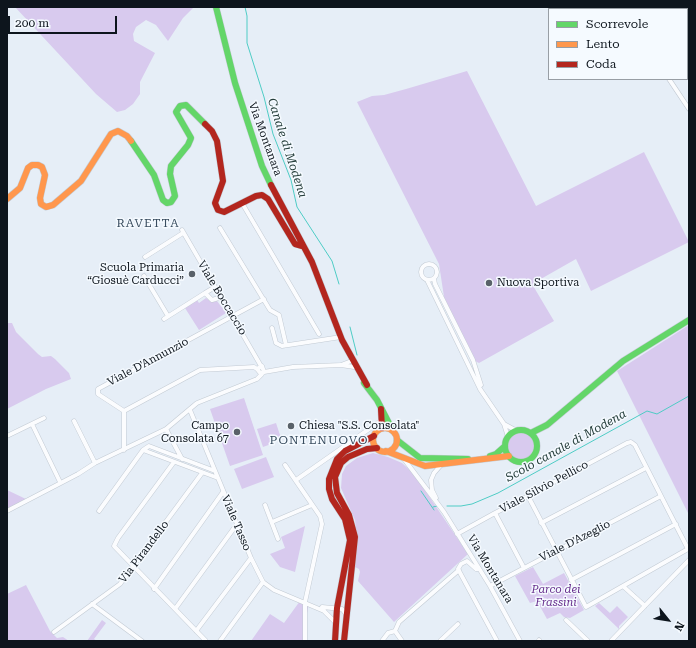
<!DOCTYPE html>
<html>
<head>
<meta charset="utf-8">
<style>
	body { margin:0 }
	#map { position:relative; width:696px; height:648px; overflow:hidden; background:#e6eef7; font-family:"Roboto Serif",serif }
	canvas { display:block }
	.frame { position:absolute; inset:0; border:8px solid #0d151d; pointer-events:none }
	.legend { position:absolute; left:548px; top:8px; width:140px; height:72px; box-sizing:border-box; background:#f5faff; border:1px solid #989ea5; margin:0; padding:5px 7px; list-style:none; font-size:12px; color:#0d151d }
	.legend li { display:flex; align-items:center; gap:8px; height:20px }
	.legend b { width:20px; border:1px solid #989ea5 }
	.north { position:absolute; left:648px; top:600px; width:40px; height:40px; -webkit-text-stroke:3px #f5faff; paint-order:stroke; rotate:120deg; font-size:11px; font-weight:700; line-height:16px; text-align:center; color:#0d151d }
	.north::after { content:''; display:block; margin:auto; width:14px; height:18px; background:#0d151d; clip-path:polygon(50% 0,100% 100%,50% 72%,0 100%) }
	.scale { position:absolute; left:8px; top:16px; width:109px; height:18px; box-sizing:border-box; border:2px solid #0d151d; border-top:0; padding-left:5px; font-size:12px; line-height:14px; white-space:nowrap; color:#0d151d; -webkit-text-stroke:3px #f5faff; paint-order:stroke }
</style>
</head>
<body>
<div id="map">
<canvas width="696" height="648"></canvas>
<div class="frame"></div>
<ul class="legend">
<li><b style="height:5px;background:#63d668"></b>Scorrevole</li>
<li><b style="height:5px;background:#ff974d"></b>Lento</li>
<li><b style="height:5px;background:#b3261e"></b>Coda</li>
</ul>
<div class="north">N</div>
<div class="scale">200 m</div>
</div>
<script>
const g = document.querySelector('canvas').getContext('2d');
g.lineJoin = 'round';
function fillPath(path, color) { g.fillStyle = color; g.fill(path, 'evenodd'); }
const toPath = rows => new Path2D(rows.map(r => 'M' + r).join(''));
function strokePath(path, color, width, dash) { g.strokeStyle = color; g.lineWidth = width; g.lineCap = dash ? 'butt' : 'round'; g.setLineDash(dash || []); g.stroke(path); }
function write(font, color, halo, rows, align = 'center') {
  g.font = font + ' "Roboto Serif",serif'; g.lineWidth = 3; g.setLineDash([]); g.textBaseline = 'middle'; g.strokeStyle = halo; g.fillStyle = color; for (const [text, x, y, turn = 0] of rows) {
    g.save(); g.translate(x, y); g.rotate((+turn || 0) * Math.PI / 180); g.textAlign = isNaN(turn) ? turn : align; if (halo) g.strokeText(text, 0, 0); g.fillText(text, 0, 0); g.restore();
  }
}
fillPath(toPath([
	[15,7,194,7,183,18,168,41,156,25,146,20,136,27,133,34,134,41,155,53,140,82,140,94,133,104,125,110,117,112,96,94],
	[467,71,536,206,644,152,689,242,591,291,576,259,532,284,554,321,479,363,471,359,446,310,439,264,357,102,372,96,384,95,406,89],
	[206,298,212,302,217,301,226,313,199,330,185,308,197,300,199,303],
	[7,323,12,323,16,332,38,354,42,357,51,356,55,359,69,373,71,379,46,389,7,409],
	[689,325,689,515,617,371],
	[244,398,263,455,230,466,210,409],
	[276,423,281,438,273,440,274,443,263,447,257,429],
	'508 446a13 13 0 1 1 26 0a13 13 0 1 1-26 0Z',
	[373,453,388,457,402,463,414,474,468,554,394,622,358,581,360,572,359,569,355,567,357,537,355,520,341,488,342,474,346,466,357,458],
	[266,457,274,477,242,489,234,469],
	[7,490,28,500,7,512],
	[305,526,295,572,280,567,270,554,285,548,281,537],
	[533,567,543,584,564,573,584,610,570,618,564,617,560,613,547,619,537,601,530,603,515,576],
	[26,585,50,631,57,638,63,637,69,641,7,641,7,594],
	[300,601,309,603,306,618,305,641,251,641,270,614,284,623],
	[599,603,610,613,617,606,628,617,619,626,619,629,595,606],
	[102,620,106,623,94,639,97,641,87,641]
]), '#d8caee');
strokePath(toPath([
	[245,7,247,16,247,43,264,97,273,134,291,180,297,207,332,261,339,284],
	[350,327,357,355],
	[421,491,434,510],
	[447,506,461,506,472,504,498,493,647,411,657,414,689,396],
	[433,507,437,506]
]), '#4eccc5', 1);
const street = toPath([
	[619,7,620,9],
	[669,79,689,109],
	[242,203,319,334],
	[220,228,270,310,279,315,286,345],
	[182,230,261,366],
	[145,257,183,233],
	'421 272a8 8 0 1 1 16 0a8 8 0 1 1-16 0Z',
	[144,276,168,316],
	[434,279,435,284,473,360,481,385],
	[427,280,480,389,504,424,508,437],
	[215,287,205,293,212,300,222,297],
	[164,319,205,293],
	[272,328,276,343,282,346,341,337],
	[341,365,354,360],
	[264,372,262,366,257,369,261,374,264,372,293,367,341,365,354,367],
	[190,410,251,558,263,582,274,590,324,611,335,622],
	[124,411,200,370,254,367,257,369],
	[74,421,95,463],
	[32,424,60,482],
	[504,424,517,431],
	[166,429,182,459],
	[7,436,44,418],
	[124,450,124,411,98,394,98,389,264,299],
	[143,450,218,478],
	[404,459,444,512,490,586,520,641],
	[174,462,118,538,114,546,206,641],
	[285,465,320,516,322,524,305,602,305,641],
	[296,480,382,420],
	[436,498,432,490,431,480,434,473,441,465],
	[265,505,278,539],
	[7,511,78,474,95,463,166,429,197,403,257,379,262,374],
	[99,511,143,450,149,446,215,471],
	[495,513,524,568],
	[272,522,312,505],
	[541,523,646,468],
	[457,534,495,513,528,496,627,443,631,442,635,445,688,549,586,607,528,496],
	[479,569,476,569,467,561,461,564,458,569,497,641],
	[571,580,676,524],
	[490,586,661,496],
	[624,587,645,606],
	[154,589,223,492],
	[92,604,142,641],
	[322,607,342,609,346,614],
	[175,609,237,524],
	[566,620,588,641],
	[196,631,251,558],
	[395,631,399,622,459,570],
	[395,631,402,641],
	[54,632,120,584,202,473],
	[539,640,540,641],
	[220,641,263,582],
	[382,641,388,633,395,631],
	[440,641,458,624],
	[611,641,689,560]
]);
const fast = toPath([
	[216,7,235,83,262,166,271,185],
	[131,141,154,175,163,200,167,203,171,202,175,196,170,174,171,166,188,145,191,138,176,112,180,106,186,105,205,124],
	[364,383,377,400,393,431],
	'505 446a16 16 0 1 1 32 0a16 16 0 1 1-32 0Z',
	[531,433,547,425,623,361,689,320],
	[397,440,420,458,468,459],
	[490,456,496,454,505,446]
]);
const slow = toPath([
	[7,199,20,188,28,168,32,165,38,165,42,167,45,175,40,198,41,204,46,207,53,205,81,181,111,134,118,131,127,136,131,141],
	'373 440a12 12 0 1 1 24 0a12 12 0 1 1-24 0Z',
	[386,451,425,466,509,456]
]);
const jam = toPath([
	[205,124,212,131,217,141,223,181,215,203,218,210,224,212,256,196,262,195,268,199,295,244,302,246],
	[271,185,312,262,342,340,367,385],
	[381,409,382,428],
	[335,641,337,608,350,540,345,519,332,499,329,489,329,479,337,459,345,451,374,436],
	[344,641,355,537,349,515,337,493,335,477,341,463,348,457,367,449,377,448]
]);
strokePath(street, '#c2cad3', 5);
strokePath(fast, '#c2cad3', 7);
strokePath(slow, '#c2cad3', 7);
strokePath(jam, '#c2cad3', 7);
strokePath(street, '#fbfcfe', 4);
strokePath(fast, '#63d668', 6);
strokePath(slow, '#ff974d', 6);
strokePath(jam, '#b3261e', 6);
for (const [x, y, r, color] of [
	[192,274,4,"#596169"],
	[489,283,4,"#596169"],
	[291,426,4,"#596169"],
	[237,432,4,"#596169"]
]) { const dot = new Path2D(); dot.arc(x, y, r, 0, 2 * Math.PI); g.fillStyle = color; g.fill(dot); strokePath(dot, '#f5faff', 1.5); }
write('11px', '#0d151d', '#f5faff', [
	["Via Montanara",265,139,70],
	["Viale Boccaccio",222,298,59],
	["Viale D'Annunzio",148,362,-28],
	["Viale Silvio Pellico",544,487,-28],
	["Viale Tasso",236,523,67],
	["Viale D'Azeglio",575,541,-27],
	["Via Pirandello",144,552,-53],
	["Via Montanara",490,569,59]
]);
write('11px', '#0d151d', '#f5faff', [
	["Scuola Primaria",184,268],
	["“Giosuè Carducci”",184,281],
	["Nuova Sportiva",497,283,"left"],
	["Campo",229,426],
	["Consolata 67",229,439],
	["Chiesa \"S.S. Consolata\"",299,426,"left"]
], 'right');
write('italic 11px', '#672e8d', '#f5faff', [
	["Parco dei",556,590],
	["Frassini",556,603]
]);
write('italic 12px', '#253e3b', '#f5faff', [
	["Canale di Modena",287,148,72],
	["Scolo canale di Modena",566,446,-29]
]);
g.letterSpacing = '1px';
write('12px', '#384c5f', '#f5faff', [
	["RAVETTA",148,223],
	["PONTENUOVO",319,440]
]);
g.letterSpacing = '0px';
</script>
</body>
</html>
